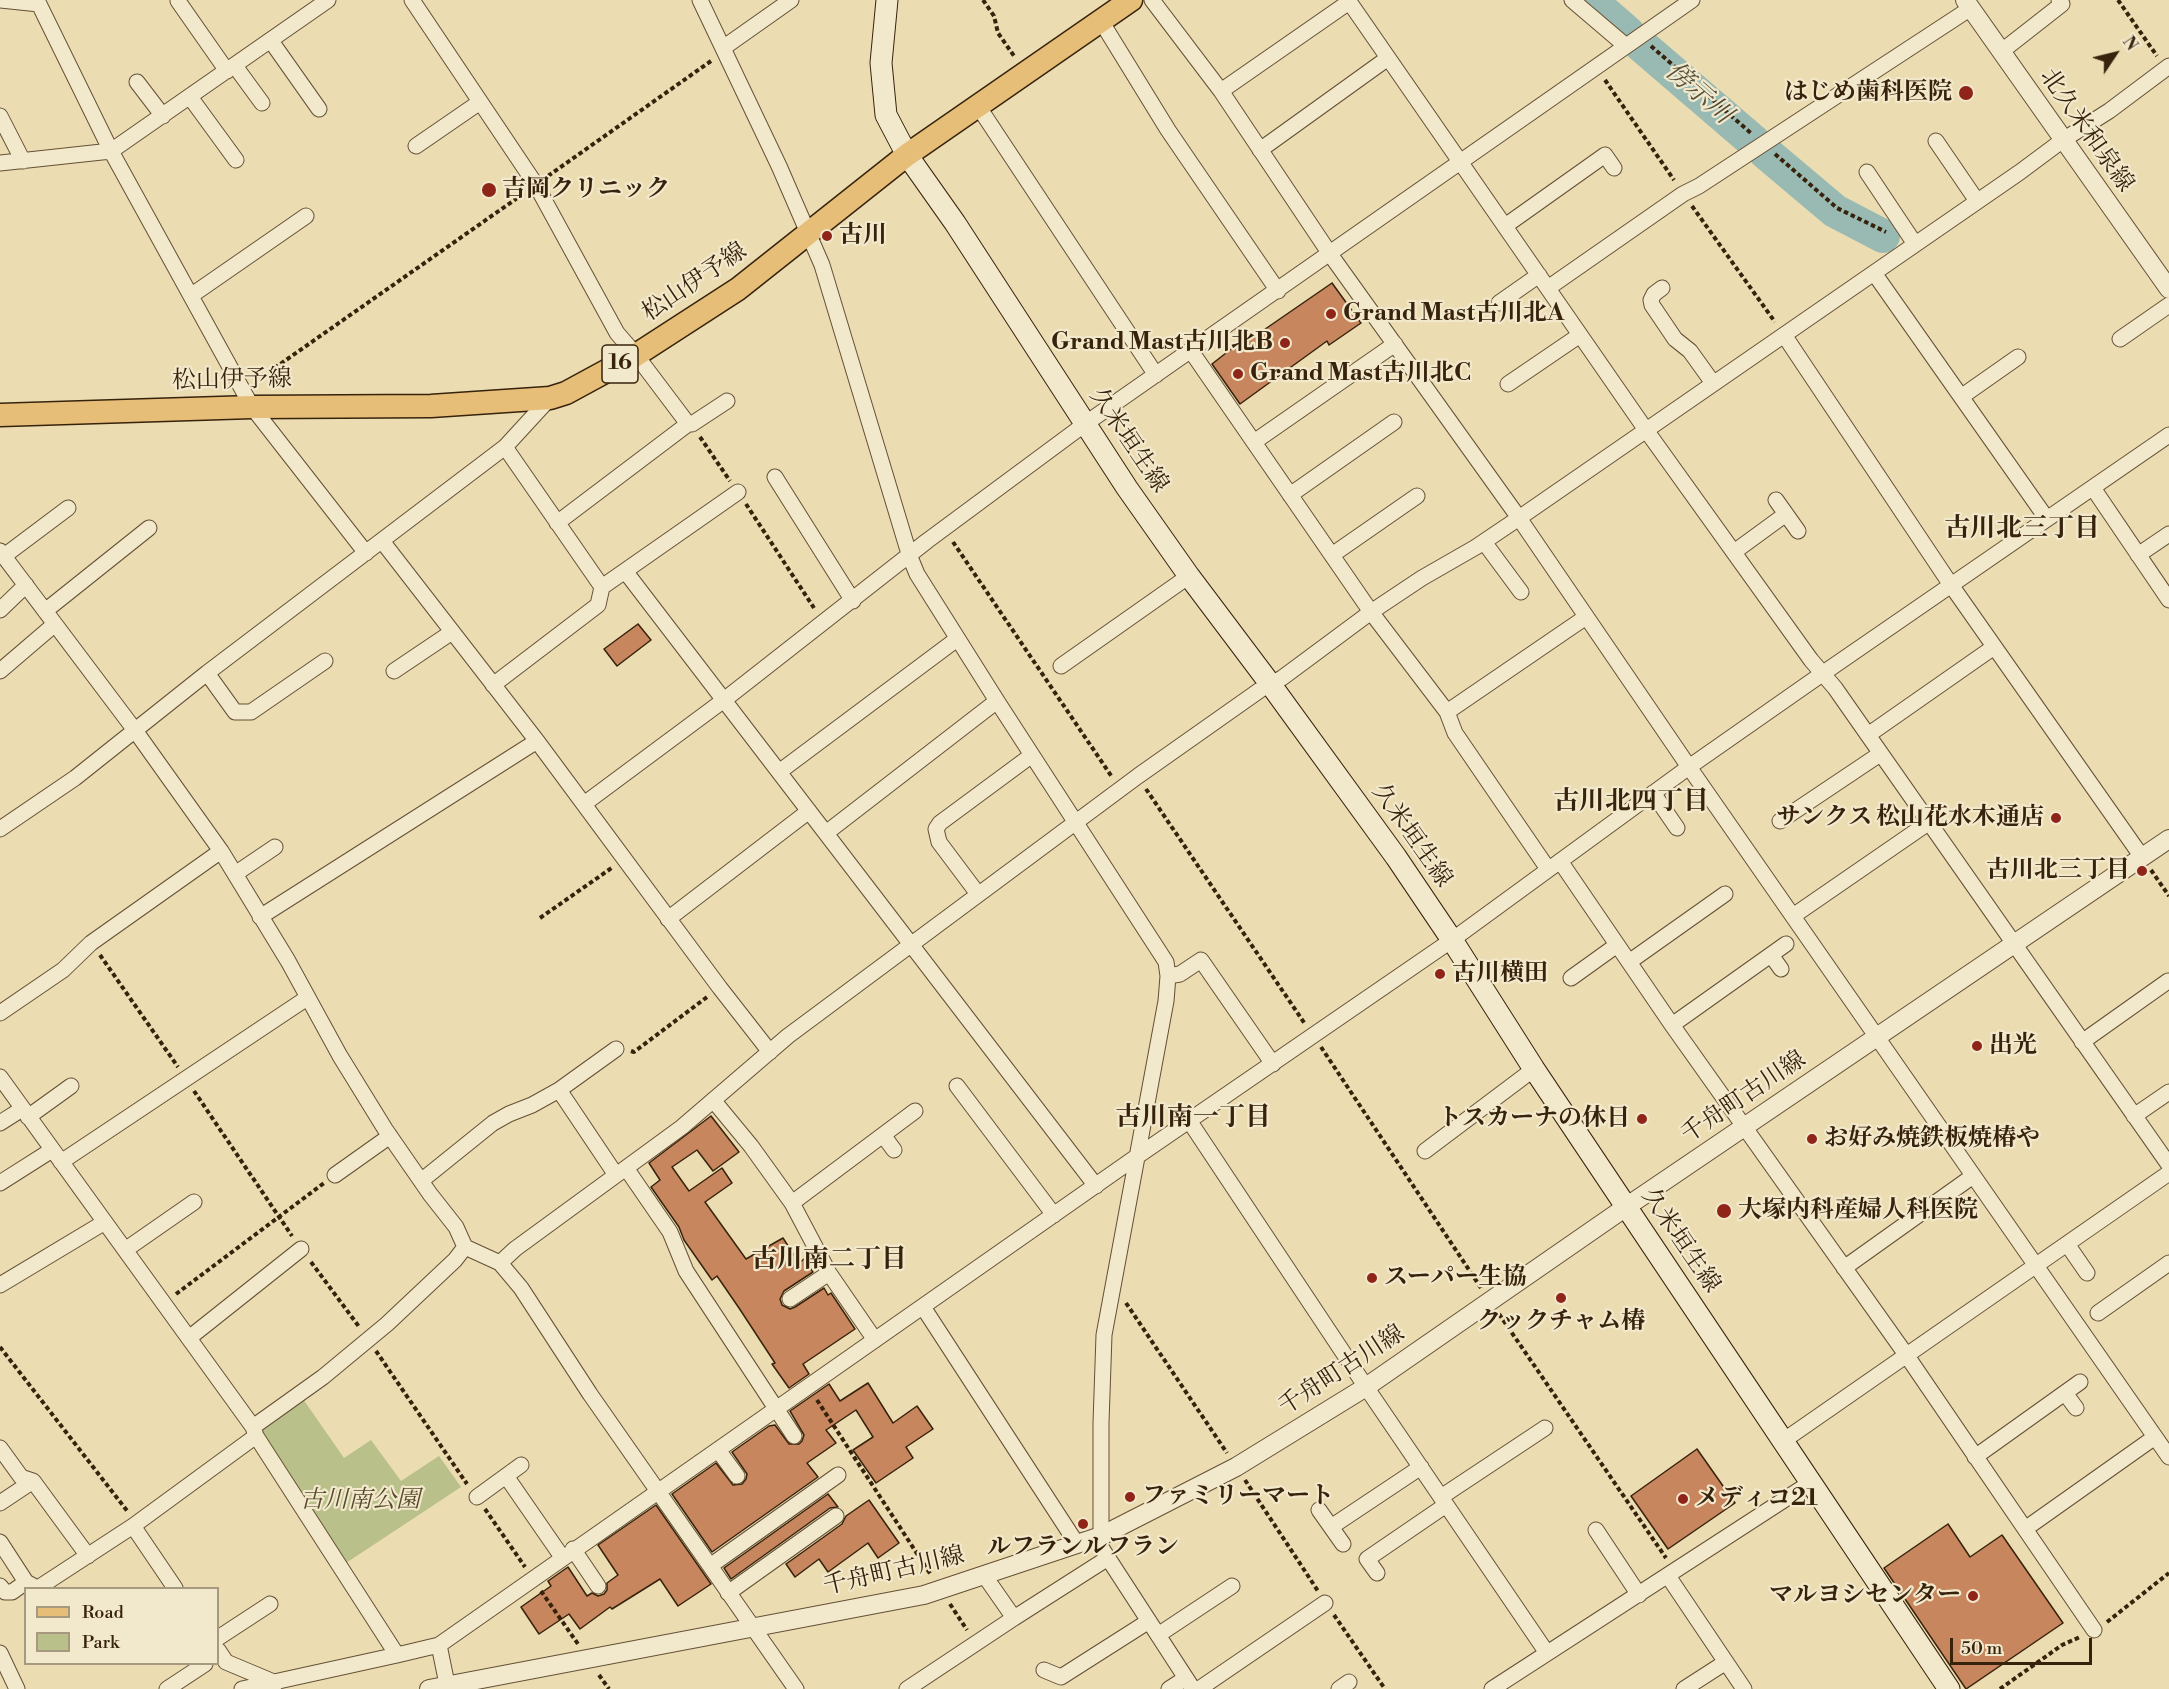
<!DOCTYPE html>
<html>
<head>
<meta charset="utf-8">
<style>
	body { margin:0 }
	#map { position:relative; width:2169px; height:1689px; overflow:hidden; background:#ebdcb1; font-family:"Libre Bodoni",serif }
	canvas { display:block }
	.legend { position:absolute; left:24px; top:1587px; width:195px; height:78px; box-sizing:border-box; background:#f2e8cc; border:2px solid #a7997f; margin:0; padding:8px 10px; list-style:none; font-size:18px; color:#37220c }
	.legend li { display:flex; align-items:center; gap:12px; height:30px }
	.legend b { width:30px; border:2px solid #a7997f }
	.north { position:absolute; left:2085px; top:24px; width:60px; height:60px; -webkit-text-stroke:4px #f2e8cc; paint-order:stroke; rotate:55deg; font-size:16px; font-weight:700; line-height:24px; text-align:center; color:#37220c }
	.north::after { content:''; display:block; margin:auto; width:21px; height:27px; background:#37220c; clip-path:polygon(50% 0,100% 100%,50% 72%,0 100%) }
	.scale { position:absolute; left:1950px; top:1638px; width:142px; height:27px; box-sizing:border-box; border:3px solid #37220c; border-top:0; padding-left:8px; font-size:18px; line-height:21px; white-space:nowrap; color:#37220c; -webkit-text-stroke:4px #f2e8cc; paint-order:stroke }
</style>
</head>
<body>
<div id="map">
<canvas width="2169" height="1689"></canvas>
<ul class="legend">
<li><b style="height:8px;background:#e6be78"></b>Road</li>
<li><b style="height:16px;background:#b9c08a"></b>Park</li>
</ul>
<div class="north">N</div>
<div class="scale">50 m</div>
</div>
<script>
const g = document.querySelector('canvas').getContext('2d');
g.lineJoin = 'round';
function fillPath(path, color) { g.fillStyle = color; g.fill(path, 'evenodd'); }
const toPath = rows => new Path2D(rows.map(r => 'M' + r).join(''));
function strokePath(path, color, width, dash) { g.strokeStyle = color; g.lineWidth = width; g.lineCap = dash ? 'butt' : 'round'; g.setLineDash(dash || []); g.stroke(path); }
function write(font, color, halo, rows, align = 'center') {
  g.font = font + ' "Libre Bodoni","Noto Serif JP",serif'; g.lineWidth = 4.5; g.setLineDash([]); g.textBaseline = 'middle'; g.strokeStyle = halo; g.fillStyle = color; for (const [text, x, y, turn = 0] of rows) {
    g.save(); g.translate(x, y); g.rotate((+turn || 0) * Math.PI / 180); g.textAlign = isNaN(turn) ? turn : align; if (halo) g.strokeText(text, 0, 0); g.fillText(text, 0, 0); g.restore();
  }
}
fillPath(toPath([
	[303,1399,344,1458,371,1440,401,1481,439,1456,461,1487,346,1563,262,1430]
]), '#b9c08a');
strokePath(toPath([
	[1590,0,1628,33],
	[1641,45,1754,142],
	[1765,152,1835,211,1883,236]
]), '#99bab3', 34);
const building = toPath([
	[1332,283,1361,323,1329,345,1327,341,1240,404,1212,364,1240,342,1242,345,1332,283],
	[638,624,651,640,617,666,604,649,638,624],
	[711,1116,739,1152,713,1171,697,1150,672,1167,689,1191,722,1168,732,1183,705,1202,746,1259,783,1238,799,1263,804,1259,813,1272,784,1291,780,1299,782,1305,790,1309,795,1307,824,1288,828,1295,831,1293,855,1329,803,1364,809,1374,789,1388,772,1364,775,1363,739,1308,717,1276,712,1280,684,1240,679,1227,651,1187,660,1180,649,1163,711,1116],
	[868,1383,893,1423,917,1406,933,1429,906,1447,913,1458,876,1483,853,1450,873,1437,856,1410,826,1430,836,1443,807,1463,818,1477,712,1552,672,1494,716,1463,733,1485,742,1484,746,1479,747,1474,732,1452,769,1426,775,1425,789,1444,799,1444,802,1441,804,1435,790,1411,829,1384,840,1401,868,1383],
	[1697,1449,1735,1503,1668,1549,1631,1496,1697,1449],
	[828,1494,838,1507,830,1508,731,1579,724,1568,828,1494],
	[869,1500,899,1543,878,1558,868,1543,828,1572,819,1559,795,1577,786,1564,842,1524,846,1516,869,1500],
	[656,1505,711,1584,678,1606,660,1579,612,1609,610,1607,580,1629,569,1614,539,1634,521,1607,551,1586,548,1581,568,1567,587,1596,592,1593,598,1596,604,1594,607,1590,607,1583,618,1575,598,1545,656,1505],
	[1948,1524,1970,1557,2002,1535,2063,1623,1966,1689,1884,1568,1948,1524]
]);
fillPath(building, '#c7865d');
strokePath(building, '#37220c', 1.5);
const minor = toPath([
	[0,0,39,4],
	[37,0,111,151,252,407,366,553],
	[412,0,536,185,617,333,636,355,688,424,557,523],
	[700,0,779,166,822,265,910,557,917,574,997,701,1166,962,1168,976,1166,1001,1104,1335,1101,1423,1101,1536],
	[1152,0,1221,91,1330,254,1519,518,1689,767,2169,1457],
	[1348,0,1646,430,1811,660,1835,688,2169,1165],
	[1572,0,1626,46],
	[178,1,227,71],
	[1101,21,1168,130,1278,291],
	[271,41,319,109],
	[723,48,791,0],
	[2002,51,2062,4,2059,0],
	[235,66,262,103],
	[137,82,163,116],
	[1221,91,1349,2],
	[190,97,236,160],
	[978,106,1156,375],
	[0,116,23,161],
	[1936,141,1977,201],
	[416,146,480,102],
	[1260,150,1388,58],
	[0,163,111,151,328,0],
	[1867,172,1915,244],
	[1505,226,1605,155,1614,168],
	[1874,273,2047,519],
	[1548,288,1683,194,1699,186,1971,8],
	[1662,288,1654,294,1651,300,1652,305,1675,339,1690,351,1713,383],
	[192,295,306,216],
	[1499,303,1539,275],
	[1784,335,1951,585,2142,857],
	[2120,339,2169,305],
	[1191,351,1371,612,1447,712,1455,733,1548,869],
	[1508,384,1580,335],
	[1961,397,2018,357],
	[688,424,692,424,727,401],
	[1254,442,1395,344],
	[505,447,602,587,738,492],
	[775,477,853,601],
	[2093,488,2169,600],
	[1290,495,1394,422],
	[1776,500,1798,531],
	[382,541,537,741,720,988,770,1052],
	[1484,542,1521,592],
	[0,551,134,729,221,851,288,961,340,1056,385,1129,430,1194,456,1227,465,1247,500,1263,521,1288,590,1394,796,1689],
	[1734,552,1786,514],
	[1332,555,1417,496],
	[2138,555,2169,534],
	[4,556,68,508],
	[625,571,1096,1186],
	[0,610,26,585],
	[45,611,149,528],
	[1061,666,1189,576],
	[0,671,55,624],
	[394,671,452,632],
	[207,673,235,712,251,712,325,661],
	[493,685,598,605,602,587],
	[1447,712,1586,617],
	[1868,735,1994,647],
	[779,772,957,639],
	[1653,793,1677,828],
	[584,804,724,700,927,541,1085,424,1692,0],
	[1780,821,1880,754],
	[0,829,75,778,207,673,505,447,550,398],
	[826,833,997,701],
	[1560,861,1672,1025,1907,1356,2094,1630],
	[235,874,275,847],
	[978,894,939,842,936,829,940,823,1032,755],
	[1793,916,1928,823],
	[260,917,537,741],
	[668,919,809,811],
	[1771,955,1781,969],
	[1629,962,1725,894],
	[1168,976,1180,974,1201,960,1273,1064],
	[1571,978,1617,945],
	[0,1013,63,970,91,943,221,851],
	[1672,1025,1786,944],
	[2082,1042,2168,981],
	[0,1077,253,1427,256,1436,397,1655,439,1645,448,1689],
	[957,1086,1054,1215],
	[559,1090,616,1175],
	[713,1100,751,1146,792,1203,829,1273,875,1340],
	[2134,1116,2169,1092],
	[28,1117,71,1086],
	[1190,1122,1366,1387,1547,1653],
	[0,1123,22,1109],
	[883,1135,894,1150],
	[1425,1151,1534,1069],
	[61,1162,307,998],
	[626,1168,670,1232,686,1271,794,1436],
	[335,1175,390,1136],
	[421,1181,493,1123,509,1114,532,1105,559,1090,616,1049],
	[0,1183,52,1150],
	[792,1203,915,1111],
	[2067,1244,2087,1273],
	[125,1250,194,1202],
	[500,1263,515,1249,682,1127,788,1036,1138,776,1260,690,1282,678,1371,612,1422,578,1476,547,1519,518,2020,172,2063,140,2109,111,2169,66],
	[1844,1268,1973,1176],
	[0,1285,105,1222],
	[790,1299,829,1273],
	[923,1307,1077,1544],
	[2098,1313,2169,1263],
	[189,1338,301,1249],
	[2065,1393,2076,1408],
	[253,1427,323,1377,387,1324,455,1260,465,1247],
	[1783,1441,2169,1173],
	[0,1448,21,1477,33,1481,88,1556],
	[718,1450,737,1476],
	[1975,1457,2080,1382],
	[506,1476,562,1557],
	[477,1497,521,1465],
	[1441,1497,1545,1428],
	[0,1503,33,1481],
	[1319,1510,1343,1544],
	[133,1526,256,1436],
	[1331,1527,1421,1467],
	[2025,1529,2155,1437],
	[1596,1530,1639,1595],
	[1095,1538,1193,1689],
	[0,1542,26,1582,37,1588],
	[573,1549,598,1586],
	[710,1566,838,1475],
	[1377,1573,1367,1559,1446,1505],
	[1668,1576,1744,1689],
	[0,1586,5,1592,12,1592,26,1582],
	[38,1588,133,1526,175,1588],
	[728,1593,836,1516],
	[1014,1618,1108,1558],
	[1158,1635,1232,1586],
	[218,1638,270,1604],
	[439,1645,1139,1155,1452,940,1689,767,1822,674,2169,435],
	[218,1650,226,1662,276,1683],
	[0,1653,17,1689],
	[1044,1670,1061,1677,1149,1621],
	[167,1689,205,1664],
	[242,1689,397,1655],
	[907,1689,1014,1618,984,1575],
	[1169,1689,1186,1678],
	[1199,1689,1325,1603],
	[1339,1689,1349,1682],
	[1492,1689,1810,1483],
	[1684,1689,1726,1662]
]);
const tertiary = toPath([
	[1965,0,2169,289],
	[429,1689,924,1595,1101,1536,1236,1467,1366,1387,1626,1207,2169,839]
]);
const secondary = toPath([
	[887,0,881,63,886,115,907,155,955,223,1127,488,1189,576,1271,685,1396,857,1452,940,1534,1069,1949,1689]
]);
const primary = toPath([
	[0,415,252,407,431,406,550,398,566,393,636,355,738,289,907,155,1131,0]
]);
strokePath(minor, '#645035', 17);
strokePath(tertiary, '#645035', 20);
strokePath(secondary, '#37220c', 23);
strokePath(primary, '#37220c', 25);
strokePath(toPath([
	[983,0,994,16,998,33,1014,56],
	[2118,0,2157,56],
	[1651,46,1752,134],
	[1605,80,1674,180],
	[1775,154,1837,208,1886,232],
	[548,176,711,61],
	[1692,206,1775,322],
	[256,381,523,194],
	[700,437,730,481],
	[746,504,814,608],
	[953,542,1112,777],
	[1146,789,1305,1024],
	[2151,870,2169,896],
	[540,918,613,867],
	[100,955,178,1067],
	[1321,1047,1481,1288],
	[631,1051,634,1052,707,997],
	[194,1091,292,1236],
	[311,1262,360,1328],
	[176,1294,324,1183],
	[1126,1303,1227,1453],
	[1499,1314,1666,1558],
	[0,1347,128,1512],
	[376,1351,467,1484],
	[817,1400,931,1575],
	[1245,1480,1318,1591],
	[485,1509,525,1567],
	[541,1591,578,1644],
	[950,1604,967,1630],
	[1334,1615,1385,1689],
	[2107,1622,2169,1573],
	[599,1675,609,1689],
	[2000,1689,2062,1645,2080,1637]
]), '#37220c', 4, [4.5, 3]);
strokePath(minor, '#f2e8cc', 15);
strokePath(tertiary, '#f2e8cc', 18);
strokePath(secondary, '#f2e8cc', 21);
strokePath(primary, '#e6be78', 22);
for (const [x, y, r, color] of [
	[1966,93,8,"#8f2418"],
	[489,190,8,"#8f2418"],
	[827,236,6,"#8f2418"],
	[1331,314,6,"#8f2418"],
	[1285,343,6,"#8f2418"],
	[1238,374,6,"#8f2418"],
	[2056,818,6,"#8f2418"],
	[2142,871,6,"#8f2418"],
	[1440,974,6,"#8f2418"],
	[1977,1046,6,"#8f2418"],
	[1642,1119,6,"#8f2418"],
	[1812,1139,6,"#8f2418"],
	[1724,1211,8,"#8f2418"],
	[1372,1278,6,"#8f2418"],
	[1561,1298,6,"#8f2418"],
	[1130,1497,6,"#8f2418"],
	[1683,1499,6,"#8f2418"],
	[1083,1524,6,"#8f2418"],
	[1973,1596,6,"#8f2418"]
]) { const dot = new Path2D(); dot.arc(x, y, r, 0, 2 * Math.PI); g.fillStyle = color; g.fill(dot); strokePath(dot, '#f2e8cc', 2); }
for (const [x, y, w] of [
	[620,364,36]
]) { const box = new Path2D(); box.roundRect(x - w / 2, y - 19, w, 38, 4.5); g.fillStyle = '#f2e8cc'; g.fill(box); strokePath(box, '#37220c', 1.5); }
write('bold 22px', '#37220c', null, [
	["16",620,364]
]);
write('bold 24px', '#37220c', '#f2e8cc', [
	["はじめ歯科医院",1952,93,"right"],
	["吉岡クリニック",502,190],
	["古川",839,236],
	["Grand Mast古川北A",1343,314],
	["Grand Mast古川北B",1273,343,"right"],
	["Grand Mast古川北C",1250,374],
	["サンクス 松山花水木通店",2044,818,"right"],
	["古川北三丁目",2130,871,"right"],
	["古川横田",1452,974],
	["出光",1989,1046],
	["トスカーナの休日",1630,1119,"right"],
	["お好み焼鉄板焼椿や",1824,1139],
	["大塚内科産婦人科医院",1738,1211],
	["スーパー生協",1384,1278],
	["クックチャム椿",1561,1322,"center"],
	["ファミリーマート",1142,1497],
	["メディコ21",1695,1499],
	["ルフランルフラン",1083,1548,"center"],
	["マルヨシセンター",1961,1596,"right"]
], 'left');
write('24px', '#37220c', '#f2e8cc', [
	["北久米和泉線",2086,131,55],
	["松山伊予線",695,283,-34],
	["松山伊予線",232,381,-1],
	["久米垣生線",1128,441,56],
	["久米垣生線",1411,836,55],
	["千舟町古川線",1744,1098,-34],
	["久米垣生線",1680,1241,56],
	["千舟町古川線",1342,1371,-33],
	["千舟町古川線",894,1572,-13]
]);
write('italic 24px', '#584a2c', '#f2e8cc', [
	["古川南公園",360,1501]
]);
write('italic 26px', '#54503e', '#f2e8cc', [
	["傍示川",1698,94,41]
]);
write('bold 26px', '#37220c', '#f2e8cc', [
	["古川北三丁目",2022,530],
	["古川北四丁目",1631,803],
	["古川南一丁目",1193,1119],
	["古川南二丁目",829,1261]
]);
</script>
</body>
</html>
